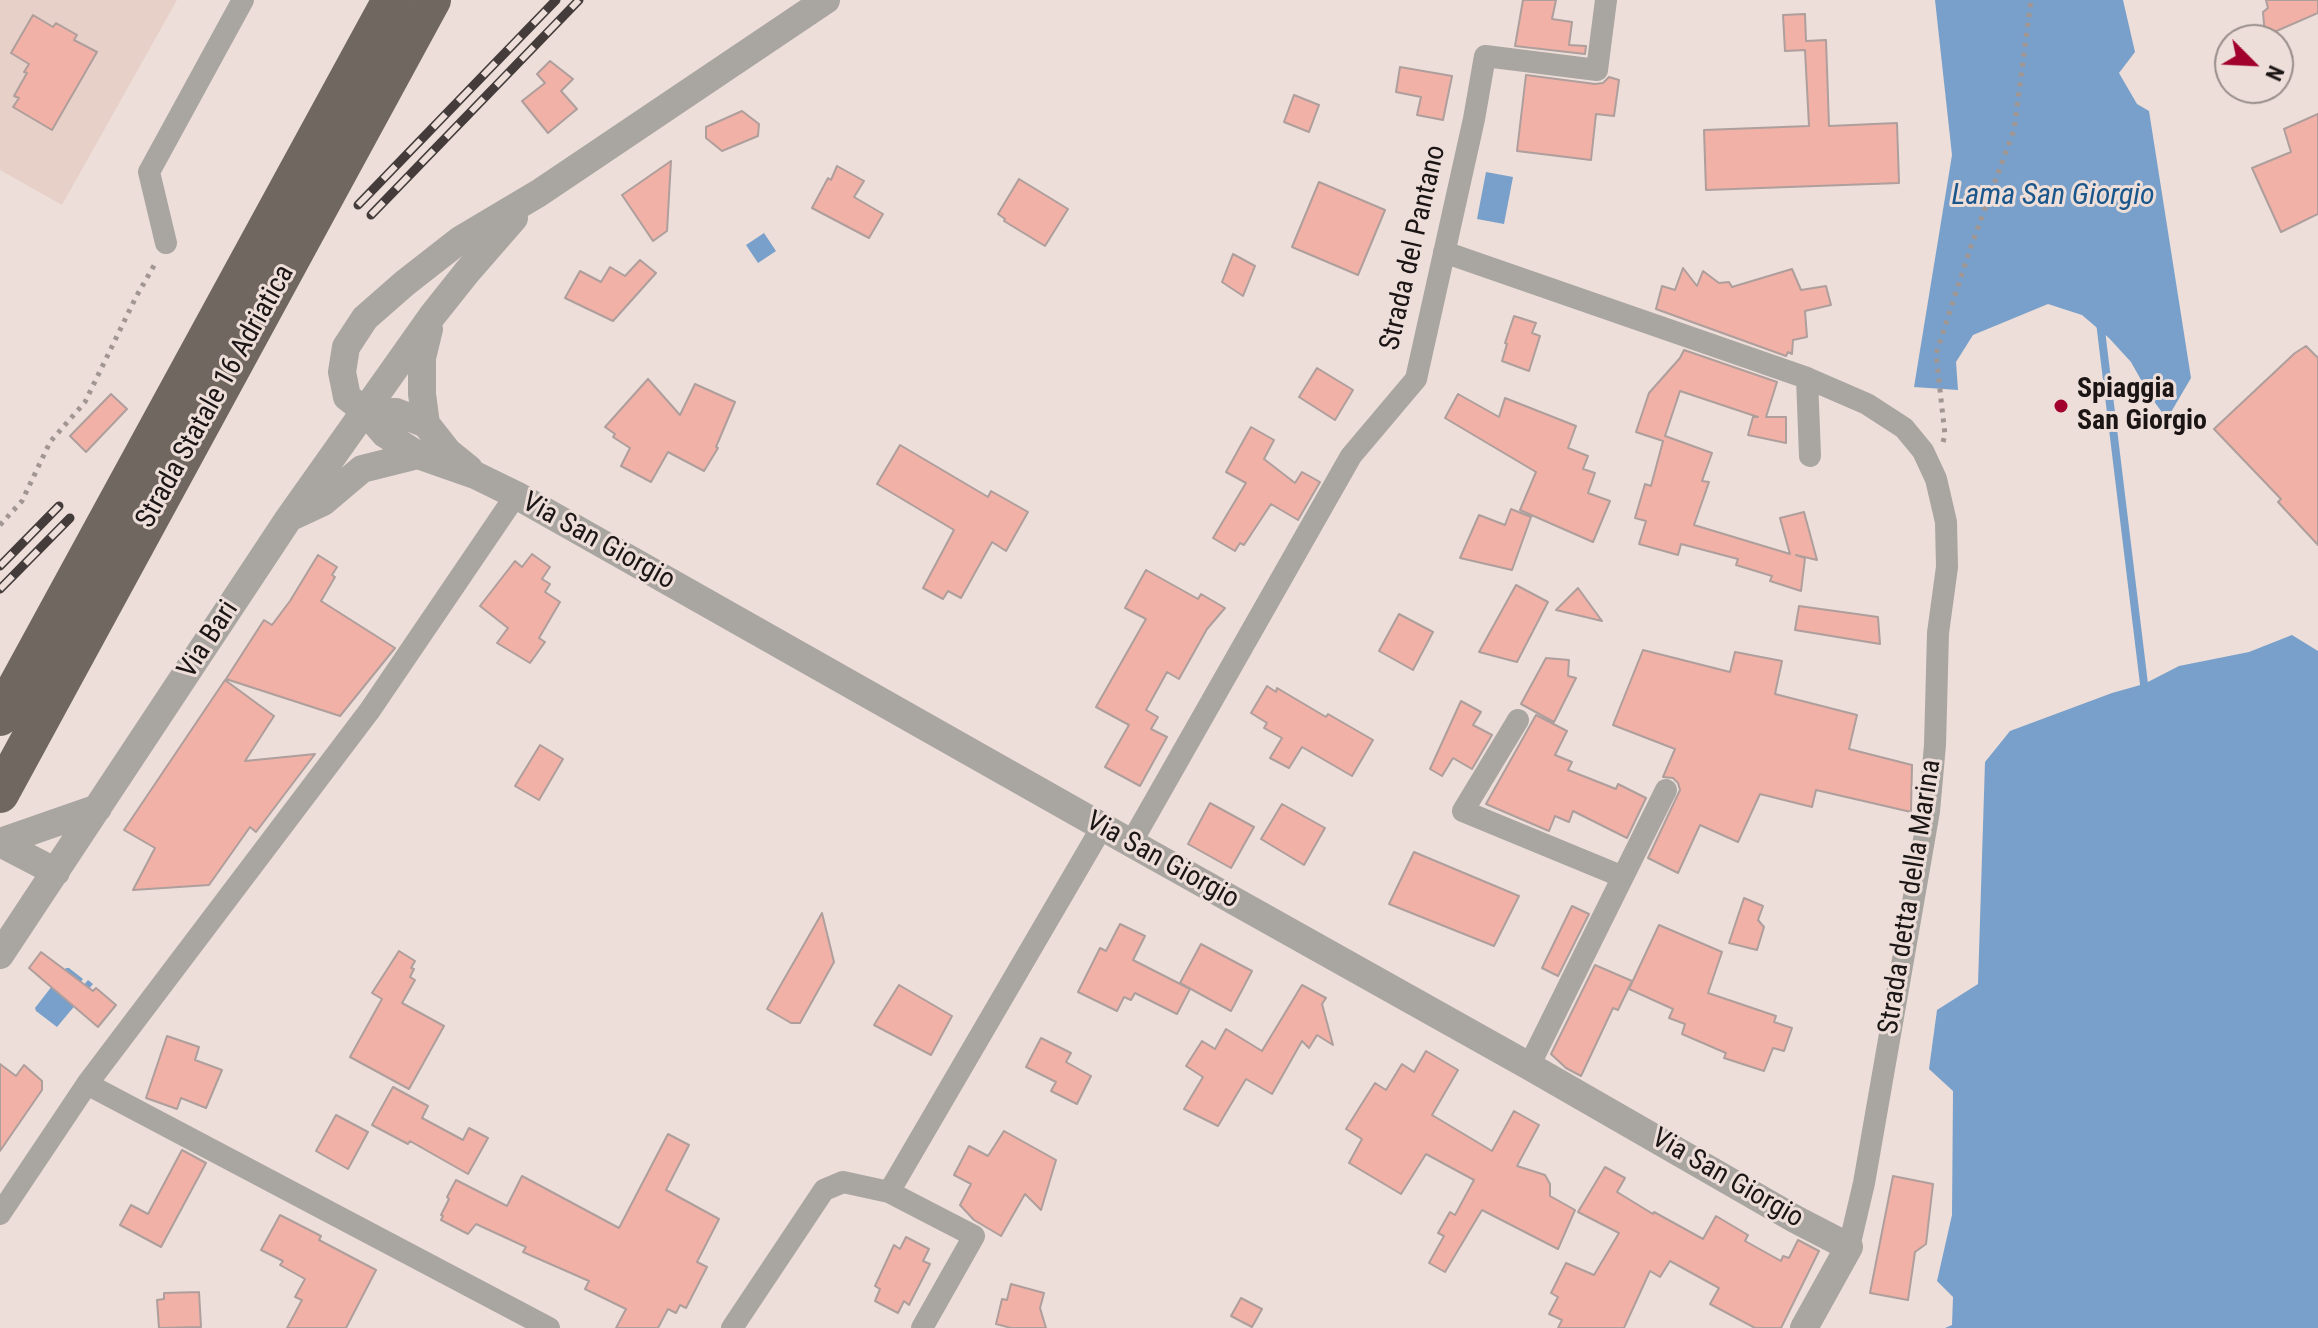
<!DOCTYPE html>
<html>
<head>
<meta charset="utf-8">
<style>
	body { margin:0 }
	#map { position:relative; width:2318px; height:1328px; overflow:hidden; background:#edded9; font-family:"Roboto Condensed",sans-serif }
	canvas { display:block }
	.north { position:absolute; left:2214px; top:24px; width:80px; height:80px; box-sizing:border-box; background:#edded9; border:2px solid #998e8b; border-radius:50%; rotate:114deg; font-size:22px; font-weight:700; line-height:32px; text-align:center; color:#1b1615 }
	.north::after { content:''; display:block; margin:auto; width:28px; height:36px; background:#a2012e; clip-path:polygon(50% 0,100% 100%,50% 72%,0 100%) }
</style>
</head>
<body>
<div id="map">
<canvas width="2318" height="1328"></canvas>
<div class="north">N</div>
</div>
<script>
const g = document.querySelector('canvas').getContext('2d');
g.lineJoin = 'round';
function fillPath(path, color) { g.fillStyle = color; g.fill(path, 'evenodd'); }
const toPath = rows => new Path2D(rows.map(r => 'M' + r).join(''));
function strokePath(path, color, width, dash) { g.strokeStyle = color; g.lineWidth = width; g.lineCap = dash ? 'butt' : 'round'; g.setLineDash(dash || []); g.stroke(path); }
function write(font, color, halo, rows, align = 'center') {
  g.font = font + ' "Roboto Condensed",sans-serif'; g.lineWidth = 6; g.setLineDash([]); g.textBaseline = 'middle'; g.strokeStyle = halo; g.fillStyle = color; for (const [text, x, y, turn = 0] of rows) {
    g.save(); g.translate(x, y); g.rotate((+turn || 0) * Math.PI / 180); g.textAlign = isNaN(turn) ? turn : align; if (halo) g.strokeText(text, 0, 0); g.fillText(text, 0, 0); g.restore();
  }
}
fillPath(toPath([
	[0,0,177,0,62,205,0,170]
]), '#e7d0c7');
fillPath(toPath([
	[1935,0,2123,0,2135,52,2119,73,2137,104,2149,111,2191,378,2167,419,2150,396,2131,362,2109,338,2082,315,2048,304,1973,335,1956,362,1958,390,1914,387,1952,155],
	[1486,172,1513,177,1504,224,1477,219],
	[764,233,776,251,758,263,746,245],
	[2292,635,2318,651,2318,1328,1945,1328,1952,1325,1953,1297,1937,1281,1952,1215,1953,1091,1929,1069,1937,1010,1978,984,1985,762,2010,731,2112,693,2144,684,2179,666,2249,652],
	[66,968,69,968,83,979,79,984,83,986,88,980,93,984,57,1027,36,1011,35,1008]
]), '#78a0ca');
strokePath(toPath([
	[2100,322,2144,684]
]), '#78a0ca', 8);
const building = toPath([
	[1523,0,1556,0,1552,19,1572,22,1569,45,1586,46,1585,54,1515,46,1523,0],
	[2266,0,2318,0,2318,13,2265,36,2263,12,2268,8,2266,0],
	[1805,14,1806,41,1826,40,1829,126,1897,123,1899,183,1706,190,1704,130,1809,126,1805,50,1785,51,1783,15,1805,14],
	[33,15,53,27,56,23,77,35,74,40,97,52,52,130,13,107,19,98,14,96,27,73,24,72,29,64,11,53,33,15],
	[550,61,573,79,561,91,577,109,548,133,522,101,545,83,537,74,550,61],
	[1400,67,1452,76,1443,120,1417,115,1421,97,1396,92,1400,67],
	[1526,75,1595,84,1603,83,1609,77,1619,80,1614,116,1596,114,1591,160,1517,151,1526,75],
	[1294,95,1319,105,1309,132,1284,122,1294,95],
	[742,111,759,124,758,136,722,151,706,138,706,127,742,111],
	[2318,114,2318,214,2281,232,2252,168,2291,152,2284,129,2318,114],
	[671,161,667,231,653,241,622,195,671,161],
	[837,166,864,181,854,197,883,214,869,238,812,208,828,178,831,180,837,166],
	[1019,179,1068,209,1045,246,1004,221,1005,219,998,214,1019,179],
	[1319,182,1385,210,1358,275,1292,247,1319,182],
	[1233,254,1255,266,1243,296,1222,282,1233,254],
	[640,260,656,273,613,321,565,298,580,271,601,282,610,267,625,276,640,260],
	[1683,268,1697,286,1703,271,1719,283,1729,282,1732,287,1792,269,1801,290,1826,286,1831,305,1805,311,1807,337,1793,340,1792,354,1788,352,1786,356,1656,309,1662,286,1675,290,1683,268],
	[1514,316,1536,323,1532,333,1540,336,1529,371,1502,361,1507,344,1505,343,1514,316],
	[2306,346,2318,358,2318,545,2278,502,2281,499,2214,429,2295,353,2306,346],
	[1684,350,1777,382,1766,417,1786,417,1786,443,1748,435,1753,417,1758,417,1680,391,1665,436,1712,453,1702,481,1709,482,1694,525,1790,554,1780,518,1804,512,1817,560,1796,555,1805,558,1801,591,1770,581,1772,576,1736,565,1738,559,1681,544,1678,555,1639,544,1646,521,1635,518,1645,484,1651,486,1663,441,1636,432,1649,393,1680,358,1684,350],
	[1317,368,1353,390,1335,420,1299,397,1317,368],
	[648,379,680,415,695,384,735,402,716,447,718,448,704,471,668,452,651,482,621,466,630,448,613,437,615,434,605,427,648,379],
	[111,394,127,409,86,452,70,436,111,394],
	[1458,394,1499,417,1505,398,1576,426,1568,448,1588,456,1583,469,1595,473,1588,493,1610,501,1593,542,1520,510,1536,472,1445,418,1458,394],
	[1251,427,1274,440,1264,459,1295,483,1302,472,1320,482,1298,520,1271,504,1244,545,1240,543,1235,551,1213,538,1246,483,1226,472,1251,427],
	[900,445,988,497,991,491,1028,512,1006,551,992,542,961,598,948,591,943,599,923,588,954,530,877,484,900,445],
	[1511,509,1531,517,1512,570,1460,558,1479,515,1505,525,1511,509],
	[532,554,550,567,542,579,550,584,545,592,560,602,539,638,545,642,530,663,497,643,508,628,480,606,515,561,522,567,532,554],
	[318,555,337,567,332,575,335,577,321,601,395,648,340,716,226,679,264,620,272,625,290,601,318,555],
	[1146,570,1198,599,1201,594,1225,608,1207,629,1179,679,1167,672,1146,710,1158,717,1151,729,1167,737,1140,786,1105,767,1129,725,1096,707,1146,619,1125,608,1146,570],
	[1516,585,1548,602,1517,662,1479,652,1516,585],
	[1578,588,1602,621,1556,610,1578,588],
	[1799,606,1878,617,1880,644,1795,630,1799,606],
	[1399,614,1433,632,1413,670,1379,651,1399,614],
	[1643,650,1730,672,1735,652,1782,661,1775,694,1857,715,1849,749,1912,765,1911,812,1816,790,1812,807,1760,794,1738,842,1700,825,1678,873,1648,858,1680,790,1678,783,1673,778,1663,777,1675,749,1613,725,1643,650],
	[1546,658,1569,660,1568,676,1576,678,1554,722,1521,704,1546,658],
	[225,680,274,716,245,761,315,754,256,832,250,827,209,885,133,890,155,848,124,830,225,680],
	[1267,686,1276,692,1277,688,1326,717,1328,714,1373,740,1352,776,1302,747,1289,768,1270,758,1282,738,1264,728,1267,723,1251,713,1267,686],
	[1461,701,1481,712,1473,725,1492,735,1472,769,1453,758,1442,776,1430,769,1461,701],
	[1536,715,1567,731,1555,755,1572,762,1568,770,1616,789,1618,784,1646,798,1627,838,1573,811,1569,822,1555,816,1549,831,1486,804,1536,715],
	[540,745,563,759,539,800,515,786,540,745],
	[1210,803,1254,827,1231,868,1188,844,1210,803],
	[1282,804,1325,828,1304,865,1261,839,1282,804],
	[1414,852,1519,896,1494,946,1389,904,1414,852],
	[1744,898,1763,906,1758,920,1764,927,1757,950,1729,943,1744,898],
	[1572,906,1589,914,1558,976,1542,968,1572,906],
	[822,913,834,962,800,1023,791,1023,767,1009,822,913],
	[1120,924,1145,936,1133,960,1190,989,1177,1014,1135,993,1131,1000,1124,997,1117,1011,1078,992,1100,948,1106,951,1120,924],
	[1659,925,1722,952,1708,993,1776,1016,1774,1022,1792,1028,1784,1051,1773,1048,1764,1071,1724,1058,1726,1053,1682,1034,1685,1024,1669,1018,1673,1009,1629,989,1659,925],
	[1201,944,1252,971,1231,1011,1180,983,1201,944],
	[399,951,415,961,411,968,414,969,410,977,415,980,402,1003,444,1026,409,1089,350,1057,382,999,372,993,399,951],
	[41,952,93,991,96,988,116,1005,98,1027,29,968,41,952],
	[1595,965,1632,981,1618,1010,1613,1008,1581,1076,1566,1068,1551,1054,1595,965],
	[899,985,952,1016,931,1055,874,1025,899,985],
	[1302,985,1326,998,1322,1004,1333,1045,1317,1035,1309,1048,1302,1041,1272,1094,1246,1079,1218,1126,1184,1109,1203,1077,1186,1066,1202,1041,1215,1049,1226,1029,1262,1051,1302,985],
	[167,1036,199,1047,195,1060,222,1070,206,1108,181,1098,177,1109,146,1098,167,1036],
	[1041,1038,1071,1053,1066,1062,1091,1076,1077,1104,1051,1091,1056,1082,1026,1067,1041,1038],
	[1426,1051,1458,1070,1432,1115,1492,1151,1514,1111,1539,1125,1517,1166,1545,1175,1550,1184,1550,1196,1575,1210,1558,1249,1482,1210,1445,1272,1429,1263,1444,1236,1438,1233,1450,1212,1455,1215,1474,1180,1426,1154,1401,1194,1349,1163,1362,1139,1346,1129,1375,1083,1386,1090,1402,1064,1414,1072,1426,1051],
	[0,1064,16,1076,24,1065,42,1081,42,1090,0,1151,0,1064],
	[393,1087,428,1106,422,1118,463,1140,469,1128,488,1138,468,1174,410,1141,408,1144,372,1125,393,1087],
	[336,1115,368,1132,348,1169,316,1151,336,1115],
	[1004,1131,1056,1160,1041,1210,1025,1194,1001,1236,974,1220,960,1205,971,1184,954,1175,969,1146,988,1156,1004,1131],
	[668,1134,689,1145,666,1190,719,1219,697,1262,707,1267,686,1308,680,1305,676,1313,668,1309,658,1328,616,1328,626,1309,585,1289,589,1281,523,1252,526,1247,476,1224,468,1234,441,1220,443,1216,441,1215,449,1199,447,1197,456,1180,507,1206,522,1176,619,1228,668,1134],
	[182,1150,206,1163,161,1247,120,1225,131,1205,148,1214,182,1150],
	[1605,1167,1625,1178,1617,1192,1653,1214,1654,1212,1703,1239,1716,1216,1748,1235,1745,1241,1781,1261,1783,1256,1789,1258,1798,1240,1819,1251,1781,1328,1755,1328,1710,1304,1719,1288,1670,1261,1660,1277,1650,1271,1624,1328,1558,1328,1562,1320,1549,1314,1558,1297,1551,1293,1566,1263,1594,1275,1619,1233,1578,1212,1605,1167],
	[1893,1176,1933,1184,1926,1244,1915,1252,1908,1300,1870,1293,1893,1176],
	[280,1215,321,1236,319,1240,376,1270,346,1328,287,1328,302,1300,295,1297,305,1279,280,1265,283,1261,261,1250,280,1215],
	[906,1237,929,1249,923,1261,930,1264,909,1305,904,1301,898,1313,875,1301,880,1289,875,1286,894,1245,900,1249,906,1237],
	[1011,1284,1044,1293,1040,1308,1046,1328,1011,1328,996,1324,1002,1299,1007,1300,1011,1284],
	[199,1292,201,1327,159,1328,157,1300,164,1299,164,1293,199,1292],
	[1241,1298,1262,1309,1252,1327,1231,1316,1241,1298]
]);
fillPath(building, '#f1b1a7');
strokePath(building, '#ae9e9c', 2);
strokePath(toPath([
	[1943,442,1945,435,1936,354,1970,249,2014,130,2031,0],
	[0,525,22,501,50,442,85,402,136,297,156,262]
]), '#a19692', 5, [4, 6]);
strokePath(toPath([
	[166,243,149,172,243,0],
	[1444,252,1807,378,1810,456],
	[1807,378,1867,404,1904,428,1923,451,1936,479,1946,522,1947,567,1938,633,1935,745,1929,811,1864,1183,1849,1247],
	[1518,720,1463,811,1623,877],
	[1131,843,1351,456,1416,379,1474,119,1485,56,1597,70,1606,0],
	[1529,1066,1666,790],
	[87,1084,549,1328],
	[889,1192,1102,827],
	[0,1214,87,1084,370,710,516,495],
	[732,1328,824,1190,843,1182,889,1192,974,1236,922,1328]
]), '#a9a5a0', 22);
strokePath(toPath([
	[826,0,539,193,460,240,405,283,365,318,346,347,342,372,347,397,365,411,385,434,418,455,475,475,516,495,1131,843,1529,1066,1795,1219,1849,1247,1804,1328],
	[429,329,422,358,422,394,426,424,448,452,469,469],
	[365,411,396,412,426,424],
	[293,516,323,502,362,469,418,455],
	[0,842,98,808],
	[0,843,56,872],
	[0,955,289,518,432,316,467,272,514,218]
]), '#a9a5a0', 28);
strokePath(toPath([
	[0,717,391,0],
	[0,794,432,0]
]), '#706860', 38);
const rail = toPath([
	[358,205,556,0],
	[371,215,579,0],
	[0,566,59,506],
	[0,589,70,518]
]);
strokePath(rail, '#433c3b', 9);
strokePath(rail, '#edded9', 6, [18]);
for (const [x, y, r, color] of [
	[2061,406,8,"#a2012e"]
]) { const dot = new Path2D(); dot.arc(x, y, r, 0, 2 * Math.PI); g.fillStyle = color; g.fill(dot); strokePath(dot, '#edded9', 3); }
write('28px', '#1b1615', '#edded9', [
	["Strada del Pantano",1414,248,-77],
	["Strada Statale 16 Adriatica",216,397,-61],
	["Via San Giorgio",598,542,29],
	["Via Bari",209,640,-57],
	["Via San Giorgio",1162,861,29],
	["Strada detta della Marina",1911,897,-81],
	["Via San Giorgio",1727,1179,30]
]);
write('bold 28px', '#1b1615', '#edded9', [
	["Spiaggia",2077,390],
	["San Giorgio",2077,422]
], 'left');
write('italic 30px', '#19568b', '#edded9', [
	["Lama San Giorgio",2053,196]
]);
</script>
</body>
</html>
